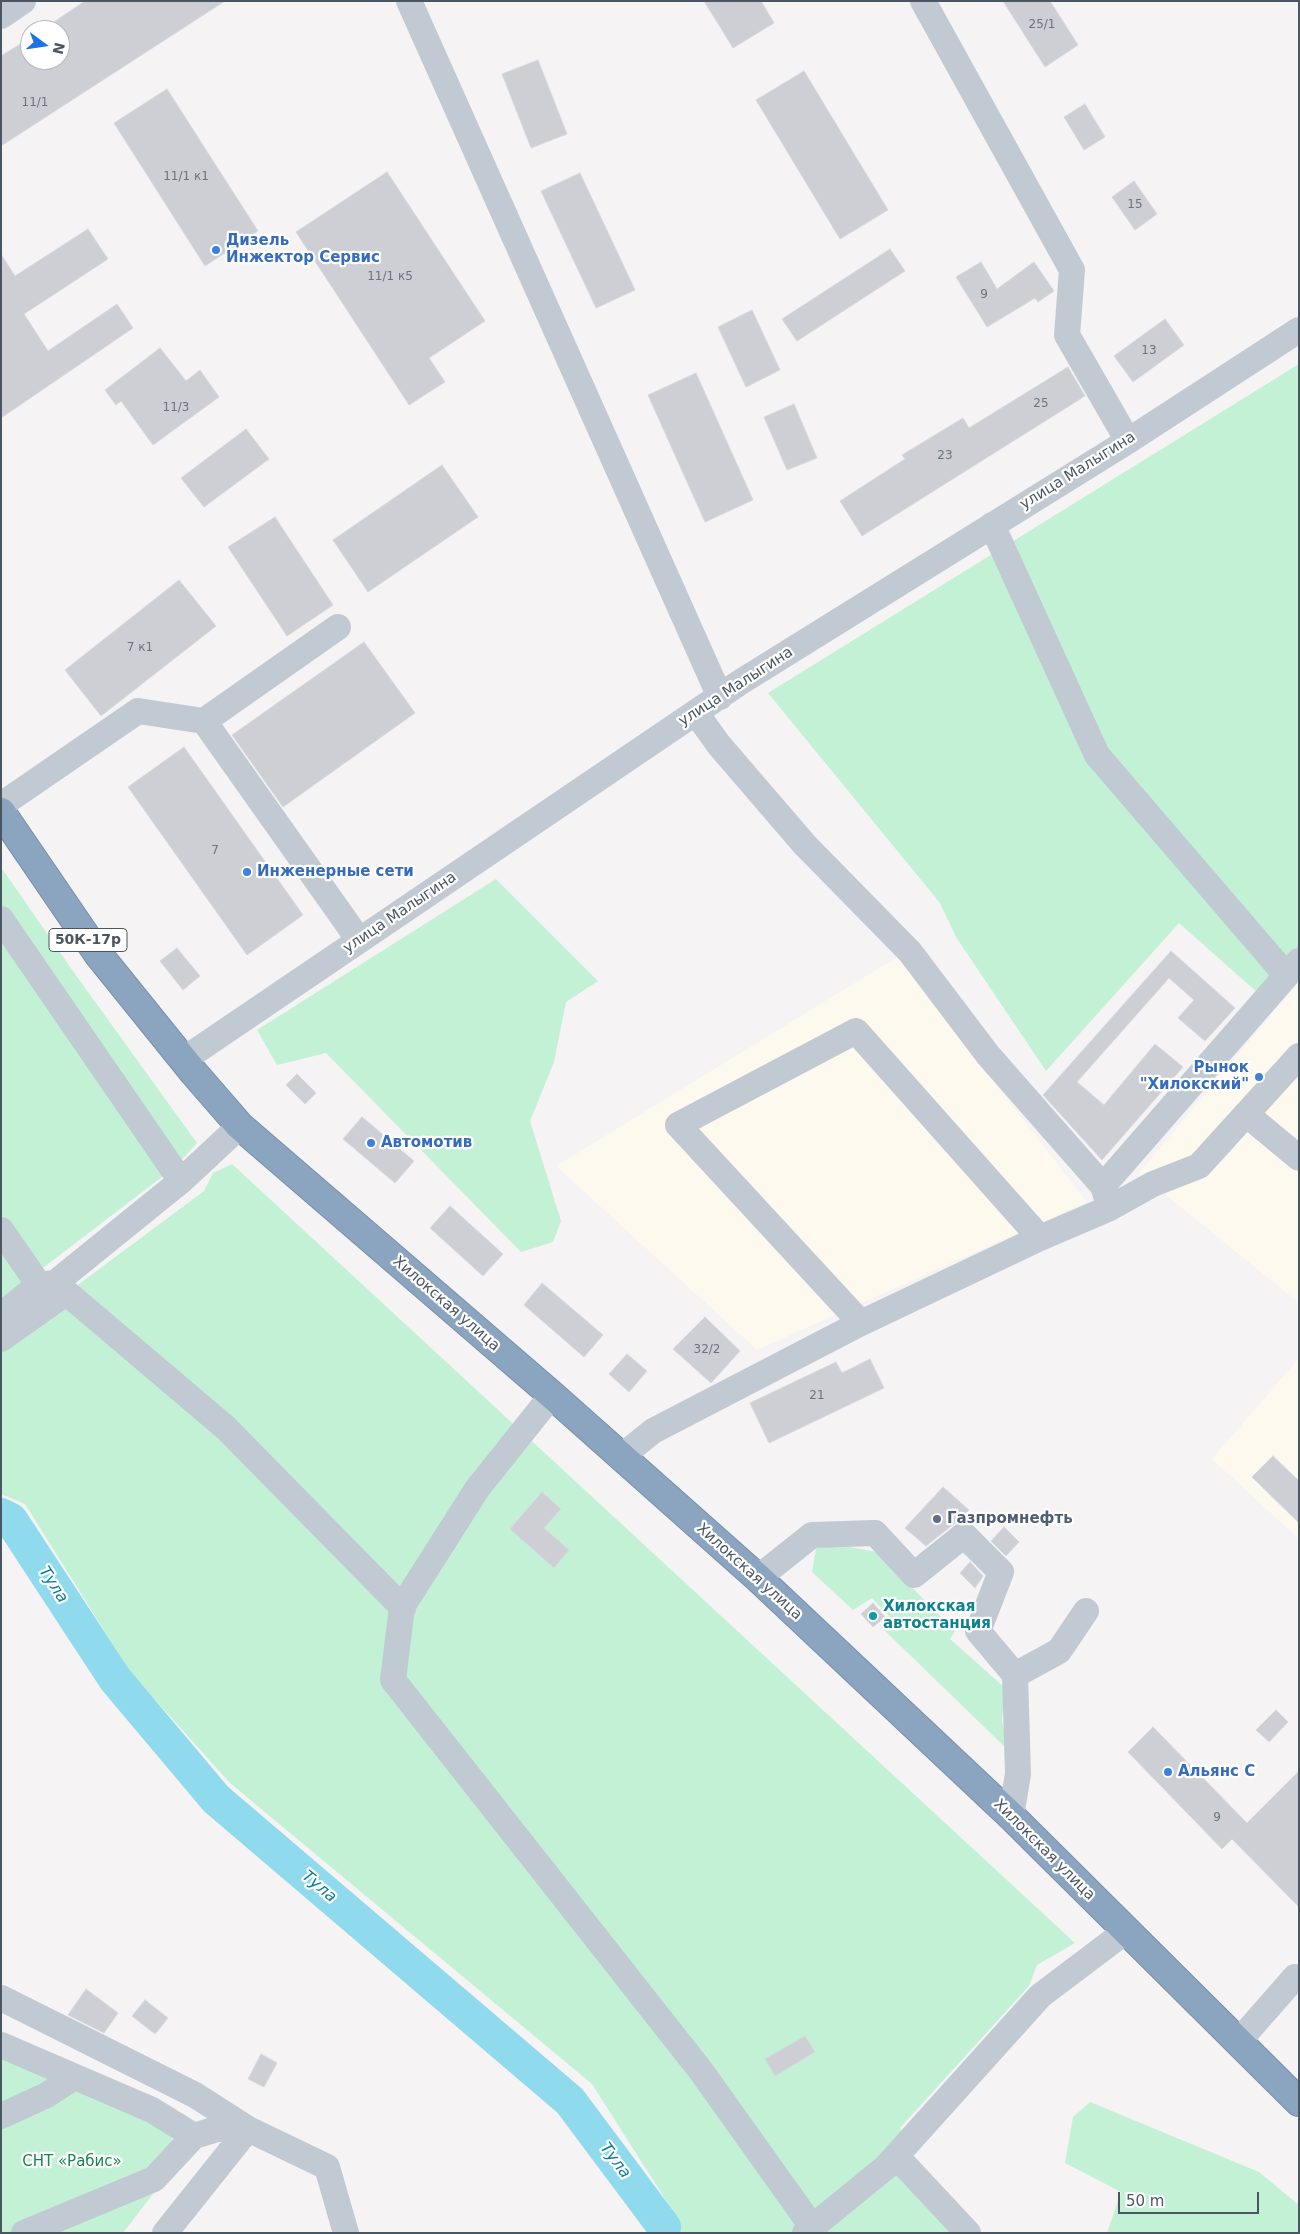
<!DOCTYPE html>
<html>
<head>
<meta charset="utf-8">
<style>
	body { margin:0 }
	#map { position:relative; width:1300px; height:2234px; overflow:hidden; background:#f5f3f3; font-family:"DejaVu Sans",sans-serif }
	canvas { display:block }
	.frame { position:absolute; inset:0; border:2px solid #4a5661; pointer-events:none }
	.north { position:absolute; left:20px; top:20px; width:50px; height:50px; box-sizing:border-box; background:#fff; border:1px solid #b7bbc0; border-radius:50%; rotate:104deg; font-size:14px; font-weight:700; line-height:20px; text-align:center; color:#4a5661 }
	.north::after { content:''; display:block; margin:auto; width:18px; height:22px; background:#1a73e8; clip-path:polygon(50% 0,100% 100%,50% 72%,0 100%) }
	.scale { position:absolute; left:1118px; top:2192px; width:141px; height:22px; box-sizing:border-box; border:2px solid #4a5661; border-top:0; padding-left:6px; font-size:15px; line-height:18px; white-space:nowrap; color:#4a5661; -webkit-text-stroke:4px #fff; paint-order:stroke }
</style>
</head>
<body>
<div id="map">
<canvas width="1300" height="2234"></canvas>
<div class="frame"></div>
<div class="north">N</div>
<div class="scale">50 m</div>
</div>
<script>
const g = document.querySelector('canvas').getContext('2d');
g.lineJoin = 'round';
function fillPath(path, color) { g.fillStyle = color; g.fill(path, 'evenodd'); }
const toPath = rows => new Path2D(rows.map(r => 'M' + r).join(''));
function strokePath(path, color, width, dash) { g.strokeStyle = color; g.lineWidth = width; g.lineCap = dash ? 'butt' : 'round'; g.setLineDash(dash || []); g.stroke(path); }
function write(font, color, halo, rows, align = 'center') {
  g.font = font + ' "DejaVu Sans",sans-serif'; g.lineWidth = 4.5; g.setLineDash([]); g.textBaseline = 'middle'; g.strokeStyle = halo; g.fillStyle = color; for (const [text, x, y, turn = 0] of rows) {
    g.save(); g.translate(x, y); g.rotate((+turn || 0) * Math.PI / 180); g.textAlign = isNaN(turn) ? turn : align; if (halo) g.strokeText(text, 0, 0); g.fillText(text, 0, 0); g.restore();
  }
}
fillPath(toPath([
	[897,957,1087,1202,757,1350,556,1166],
	[1299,982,1299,1303,1139,1173],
	[1299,1358,1299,1539,1212,1459]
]), '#fdf9ef');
fillPath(toPath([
	[1299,364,1299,951,1258,993,1179,923,1046,1071,956,937,940,903,768,693],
	[1,867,75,974,197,1143,175,1167,1,1300],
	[496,879,598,981,566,1002,554,1062,530,1121,561,1221,553,1242,521,1252,326,1053,277,1065,257,1030],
	[232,1164,1075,1943,1037,1965,1029,1986,900,2128,941,2211,960,2233,679,2233,681,2224,592,2084,230,1783,130,1672,25,1504,1,1494,1,1334,28,1322,204,1191,213,1173],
	[827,1543,877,1552,955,1631,950,1639,1005,1688,1002,1721,1008,1750,881,1627,890,1617,872,1598,853,1610,812,1572,816,1549],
	[1,2057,168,2126,179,2160,123,2233,1,2233],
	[1090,2102,1259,2172,1299,2205,1299,2233,1107,2233,1121,2192,1065,2163,1073,2117]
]), '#c3f1d5');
strokePath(toPath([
	[1,1515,11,1520,115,1679,216,1799,570,2101,664,2227,663,2233]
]), '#90daee', 34);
const building = toPath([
	[85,1,225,1,1,146,1,56,30,38,30,60,60,60,60,30,42,30,85,1],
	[704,1,761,1,774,23,733,48,704,1],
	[1003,1,1050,1,1078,45,1045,67,1003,1],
	[538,60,567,134,531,148,502,74,538,60],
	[804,71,888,210,840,239,756,100,804,71],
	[167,89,258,231,205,266,114,123,167,89],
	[1085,104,1105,137,1084,150,1064,117,1085,104],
	[387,172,485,321,429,358,445,382,409,405,296,232,387,172],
	[580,173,635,290,596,308,541,191,580,173],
	[1134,181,1157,214,1135,230,1112,197,1134,181],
	[88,229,108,259,24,314,48,351,117,304,133,328,1,418,1,254,15,276,88,229],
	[890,249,905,271,797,341,782,319,890,249],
	[981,262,997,289,1034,262,1054,291,1038,302,1035,298,987,327,956,277,981,262],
	[752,310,780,370,746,387,718,327,752,310],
	[1165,319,1184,345,1133,382,1114,356,1165,319],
	[160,348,186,381,200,370,219,397,153,445,121,401,116,405,105,390,160,348],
	[1068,367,1085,396,862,536,840,501,905,459,902,455,963,418,969,428,1068,367],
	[696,373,753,500,705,522,648,395,696,373],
	[794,404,817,458,787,470,764,417,794,404],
	[246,429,269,459,204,507,181,478,246,429],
	[442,465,478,517,368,592,333,540,442,465],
	[275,517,333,605,287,636,228,547,275,517],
	[179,580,216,626,101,716,65,670,179,580],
	[364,642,415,713,283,807,232,735,364,642],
	[184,747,303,915,247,955,128,787,184,747],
	[177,948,200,976,183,990,160,961,177,948],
	[1171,951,1235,1008,1205,1041,1178,1018,1194,1000,1169,978,1077,1082,1104,1105,1155,1044,1183,1067,1102,1160,1043,1095,1171,951],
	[297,1074,316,1093,305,1104,286,1085,297,1074],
	[362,1117,414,1161,395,1183,343,1139,362,1117],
	[450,1206,503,1254,483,1276,430,1228,450,1206],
	[542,1283,603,1335,584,1357,524,1305,542,1283],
	[705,1317,740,1351,711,1383,673,1349,705,1317],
	[627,1354,647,1371,629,1392,609,1374,627,1354],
	[870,1359,884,1388,769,1443,750,1403,836,1362,842,1373,870,1359],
	[1273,1456,1299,1481,1299,1523,1252,1477,1273,1456],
	[943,1487,969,1510,963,1517,967,1521,955,1523,926,1546,905,1528,943,1487],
	[542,1492,561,1509,544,1528,569,1550,554,1568,510,1529,542,1492],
	[1004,1527,1019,1542,1006,1556,991,1541,1004,1527],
	[970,1562,983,1576,975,1588,960,1573,970,1562],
	[873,1603,885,1617,873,1627,861,1614,873,1603],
	[1276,1710,1288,1722,1269,1742,1256,1730,1276,1710],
	[1153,1727,1247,1823,1299,1771,1299,1907,1232,1839,1222,1849,1128,1752,1153,1727],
	[86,1989,118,2013,104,2033,68,2015,86,1989],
	[145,2000,168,2018,155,2034,132,2016,145,2000],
	[805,2036,815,2052,775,2076,765,2059,805,2036],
	[261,2054,277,2063,264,2087,248,2079,261,2054]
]);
fillPath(building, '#cdcfd5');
strokePath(building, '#d7d9de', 1);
const highway = toPath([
	[1,812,98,954,194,1073,240,1126,552,1395,758,1578,1011,1816,1299,2102]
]);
strokePath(highway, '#7690ad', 30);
strokePath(toPath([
	[409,1,720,697],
	[923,1,1072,270,1067,335,1128,441],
	[1,16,23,1],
	[992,525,1097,755,1286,975],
	[696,713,719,745,805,845,910,952,988,1055,1103,1186],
	[204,721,359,940],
	[1,805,138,711,204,721,338,627],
	[1,919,181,1181],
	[183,1060,739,683,1128,441,1299,330],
	[1246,1114,1299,1158],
	[1108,1202,1103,1186,1299,961],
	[1,1230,39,1285],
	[55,1283,226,1428,403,1608],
	[1,1315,39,1285,55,1283,181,1181,240,1126],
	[861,1323,678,1125,856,1031,1040,1238],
	[1,1339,66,1293],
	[552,1395,477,1489,402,1607,393,1680,701,2071,813,2228],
	[622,1456,653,1431,861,1323,1040,1238,1110,1208,1153,1184,1199,1166,1299,1056],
	[758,1578,812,1535,875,1533,914,1575,964,1535,1001,1572,978,1631,1015,1675,1018,1774,1011,1816],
	[1015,1675,1059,1651,1086,1611],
	[1,1998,195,2095,248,2129,327,2167,346,2233],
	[1238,2042,1295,1977],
	[1,2045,152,2110,194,2136,217,2129,248,2129],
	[1,2116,47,2095,74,2077],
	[896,2156,968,2233],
	[24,2233,154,2179,194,2136],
	[165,2233,248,2129],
	[805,2233,886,2167,1040,1996,1126,1931]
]), '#c1cad2', 26);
strokePath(highway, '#8ba5c1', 28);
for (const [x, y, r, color] of [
	[216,250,5,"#3f7fe0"],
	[247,872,5,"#3f7fe0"],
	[1259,1077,5,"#3f7fe0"],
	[371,1143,5,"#3f7fe0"],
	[937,1519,5,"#5c6f8a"],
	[873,1616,5,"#0f9aa8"],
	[1168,1772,5,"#3f7fe0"]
]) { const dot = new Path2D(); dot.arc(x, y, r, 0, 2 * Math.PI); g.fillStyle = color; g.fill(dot); strokePath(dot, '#fff', 2); }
write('12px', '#6b747e', null, [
	["25/1",1042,25],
	["11/1",35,103],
	["11/1 к1",186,177],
	["15",1135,205],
	["11/1 к5",390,277],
	["9",984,295],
	["13",1149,351],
	["25",1041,404],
	["11/3",176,408],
	["23",945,456],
	["7 к1",140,648],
	["7",215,851],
	["32/2",707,1350],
	["21",817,1396],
	["9",1217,1818]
]);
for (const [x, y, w] of [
	[88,940,78]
]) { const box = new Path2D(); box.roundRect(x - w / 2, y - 11.5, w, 23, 4); g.fillStyle = '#fff'; g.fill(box); strokePath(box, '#4a5661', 1); }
write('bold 14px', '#4a5661', null, [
	["50К-17р",88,940]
]);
write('bold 15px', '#366cbe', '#fff', [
	["Дизель",226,241],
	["Инжектор Сервис",226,258],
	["Инженерные сети",257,872],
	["Рынок",1249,1068,"right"],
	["\"Хилокский\"",1249,1085,"right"],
	["Автомотив",381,1143],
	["Альянс С",1178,1772]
], 'left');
write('15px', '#4a5661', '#fff', [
	["улица Малыгина",1078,471,-32],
	["улица Малыгина",736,687,-33],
	["улица Малыгина",400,913,-34],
	["Хилокская улица",446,1304,41],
	["Хилокская улица",749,1572,42],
	["Хилокская улица",1044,1850,45]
]);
write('bold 15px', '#4e5e75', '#fff', [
	["Газпромнефть",947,1519]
], 'left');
write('bold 15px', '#0d838f', '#fff', [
	["Хилокская",883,1607],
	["автостанция",883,1624]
], 'left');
write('15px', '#17864f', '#fff', [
	["СНТ «Рабис»",72,2162]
]);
write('italic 16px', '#0c7c9b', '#fff', [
	["Тула",53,1585,57],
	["Тула",319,1887,40],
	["Тула",615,2161,53]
]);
</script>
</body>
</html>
